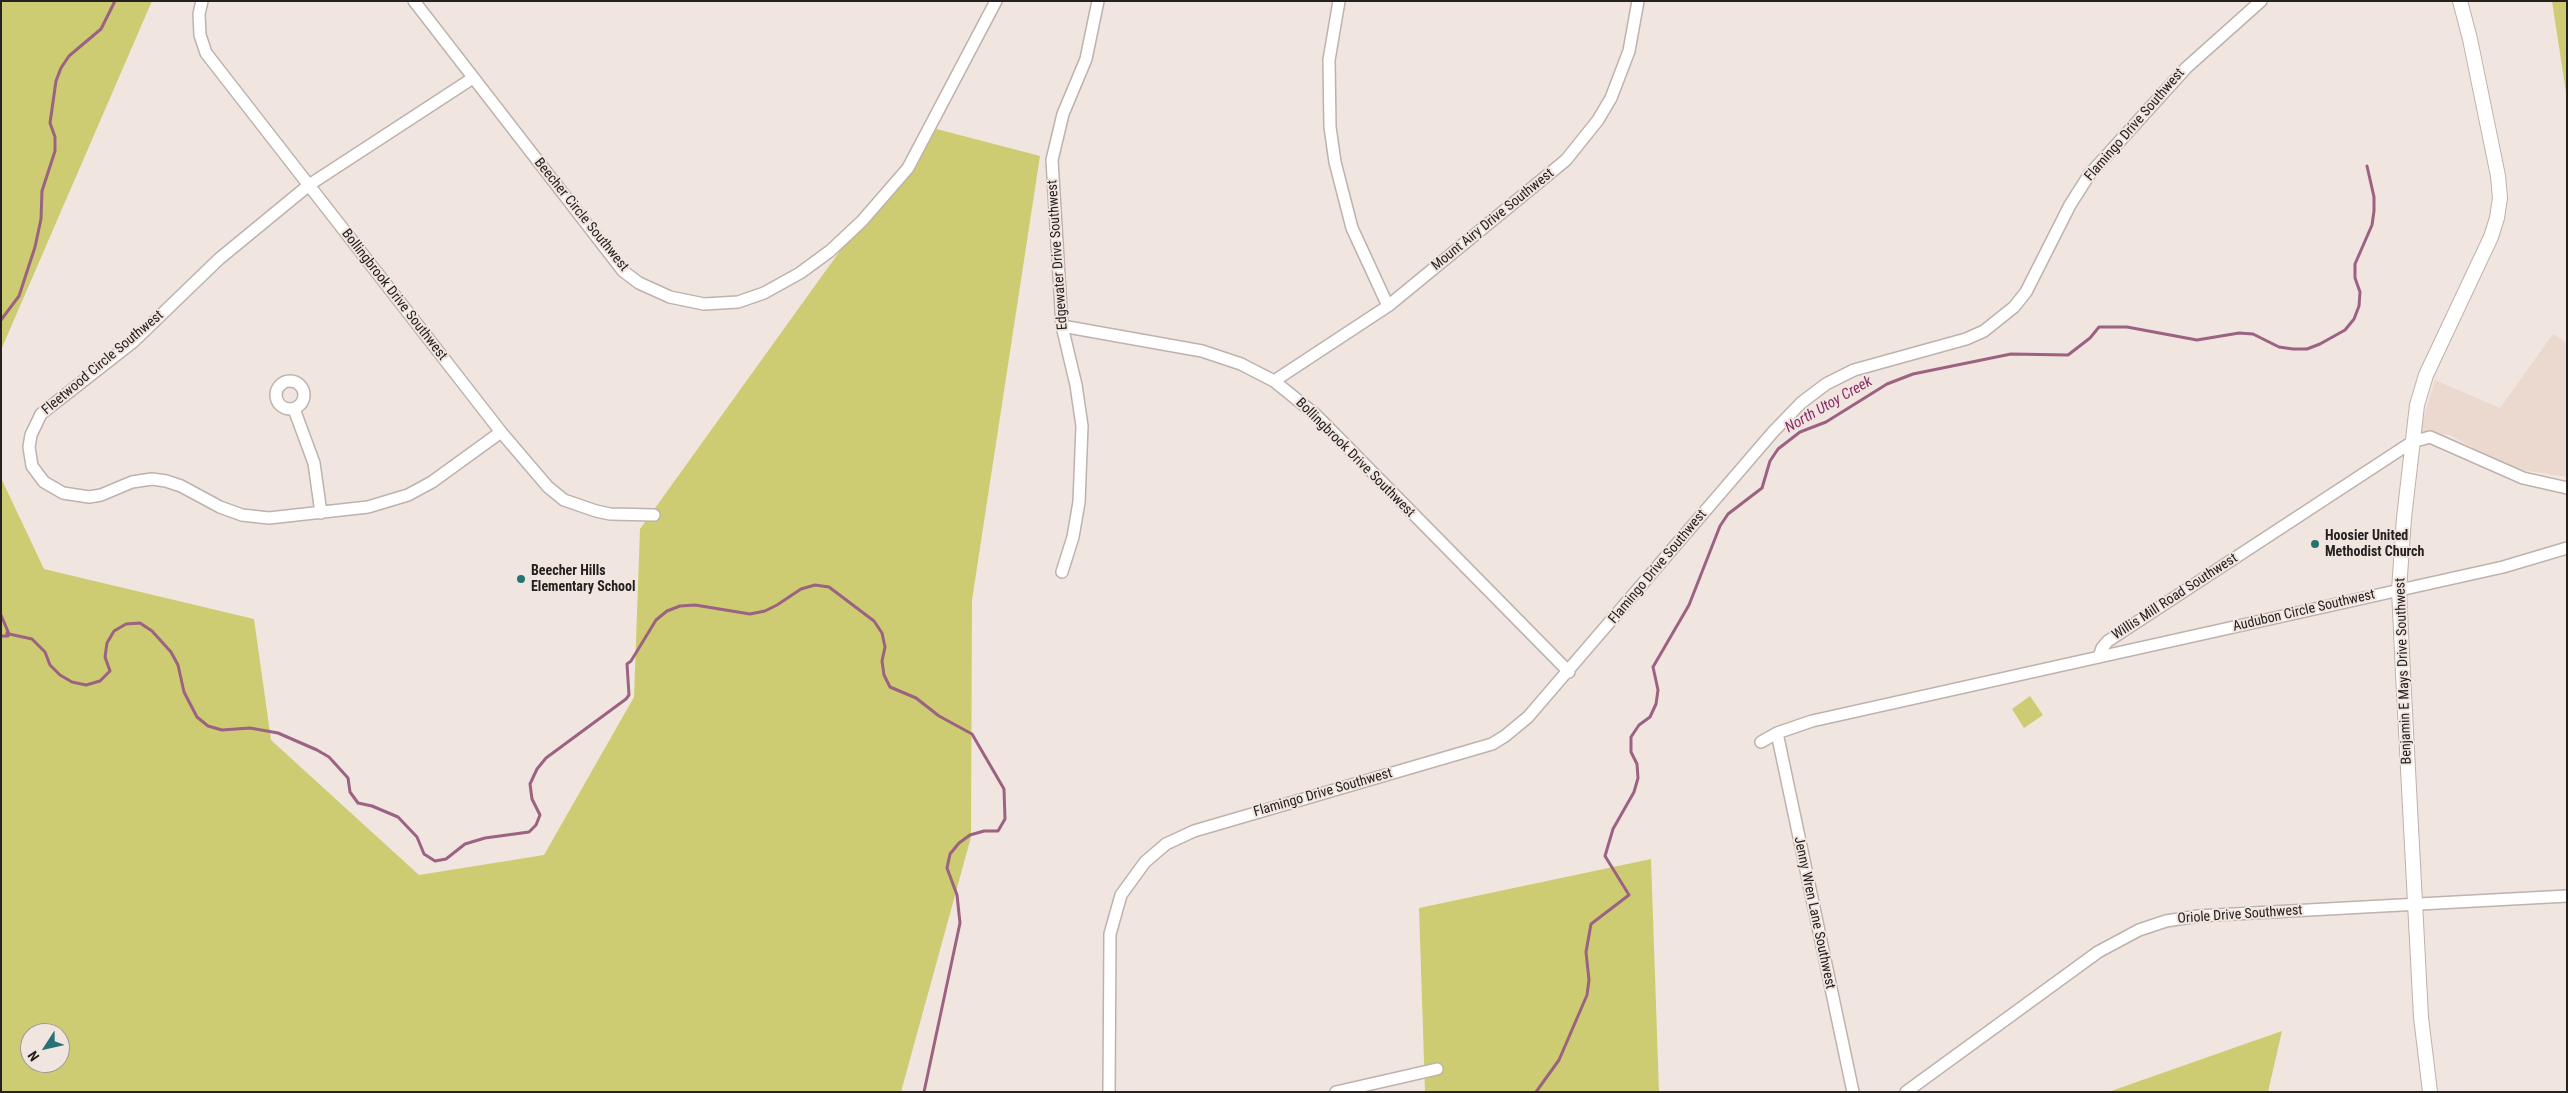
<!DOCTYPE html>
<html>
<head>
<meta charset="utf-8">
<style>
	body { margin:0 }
	#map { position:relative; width:2568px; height:1093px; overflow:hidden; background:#f1e5e0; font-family:"Roboto Condensed",sans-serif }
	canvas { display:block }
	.frame { position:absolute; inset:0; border:2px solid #25211f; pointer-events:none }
	.north { position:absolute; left:20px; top:1023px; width:50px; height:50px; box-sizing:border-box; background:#f1e5e0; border:1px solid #9f9793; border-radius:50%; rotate:235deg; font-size:14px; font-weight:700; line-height:20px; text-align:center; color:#25211f }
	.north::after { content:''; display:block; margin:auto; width:18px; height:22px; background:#277275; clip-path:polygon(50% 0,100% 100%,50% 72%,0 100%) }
</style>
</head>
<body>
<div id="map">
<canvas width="2568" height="1093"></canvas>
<div class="frame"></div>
<div class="north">N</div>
</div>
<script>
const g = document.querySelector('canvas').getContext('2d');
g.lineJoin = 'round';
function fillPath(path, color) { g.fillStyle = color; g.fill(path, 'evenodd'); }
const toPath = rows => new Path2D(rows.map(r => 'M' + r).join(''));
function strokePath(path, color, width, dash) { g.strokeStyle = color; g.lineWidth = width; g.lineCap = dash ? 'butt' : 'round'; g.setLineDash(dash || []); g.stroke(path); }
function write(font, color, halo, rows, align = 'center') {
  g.font = font + ' "Roboto Condensed",sans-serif'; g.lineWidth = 4; g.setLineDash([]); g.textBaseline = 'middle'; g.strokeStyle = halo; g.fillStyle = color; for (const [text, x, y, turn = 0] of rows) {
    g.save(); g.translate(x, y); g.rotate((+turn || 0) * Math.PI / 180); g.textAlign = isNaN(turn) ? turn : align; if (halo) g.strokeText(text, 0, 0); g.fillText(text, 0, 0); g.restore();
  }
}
fillPath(toPath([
	[2553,334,2567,343,2567,477,2510,468,2450,435,2419,433,2435,380,2500,408]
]), '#ebd8cf');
fillPath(toPath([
	[1,1,152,1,1,350],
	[2552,1,2567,1,2567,99],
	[929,127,1040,156,972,600,971,837,901,1092,1,1092,1,478,44,569,254,619,271,740,419,875,544,855,634,697,640,529],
	[30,1033,60,1033,60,1063,30,1063],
	[2030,696,2043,715,2024,728,2012,709],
	[1651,859,1659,1092,1425,1092,1419,908],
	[2282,1031,2268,1092,2109,1092,2111,1091]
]), '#cecc73');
strokePath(toPath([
	[1,320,19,296,35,247,41,219,42,191,55,151,55,137,50,123,56,81,61,68,69,56,101,29,115,1],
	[1,615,9,634],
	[9,634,32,639,45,652,50,665,60,675,72,682,86,685,100,681,110,671,105,657,107,643,114,631,126,624,140,623,152,631,171,652,178,665,184,692,197,717,208,726,222,730,250,728,278,733,317,750,329,757,348,778,350,792,358,803,372,806,398,817,417,837,424,854,435,861,446,859,465,844,485,838,529,832,536,825,540,815,532,799,530,784,537,769,546,758,626,699,629,695,627,664,631,661,656,620,667,611,680,606,695,605,750,614,765,611,777,605,801,589,815,585,829,587,874,621,882,633,885,647,882,661,884,675,890,687,916,698,939,716,972,734,1004,789,1005,819,998,831,984,831,970,835,959,843,950,854,947,868,957,895,960,923,924,1092],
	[1,636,8,636,7,633,9,634],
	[1536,1092,1559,1060,1587,995,1589,980,1586,952,1591,924,1629,895,1605,856,1613,829,1634,792,1638,778,1637,764,1631,752,1631,737,1639,725,1650,717,1656,704,1658,690,1653,667,1689,605,1720,526,1728,514,1762,488,1770,461,1778,449,1800,432,1826,422,1887,384,1913,374,2011,354,2068,355,2090,338,2099,327,2127,327,2197,340,2239,333,2253,334,2279,347,2293,349,2307,349,2320,344,2345,330,2354,319,2359,306,2360,292,2355,278,2355,264,2372,225,2374,211,2374,197,2367,166]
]), '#9b6282', 3);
const minor = toPath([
	[202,1,199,14,200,35,206,53,501,432,548,487,564,500,596,511,610,514,654,515],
	[414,1,623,271,639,283,670,297,704,304,738,302,764,293,800,273,830,251,862,221,908,168,996,1],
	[1339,1,1329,60,1330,127,1335,162,1352,228,1388,306],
	[473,78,309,185,219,259,133,342,41,414,31,435,29,447,32,466,44,482,63,493,89,497,101,495,132,482,152,479,166,481,181,486,220,507,242,515,269,518,368,507,408,495,432,482,501,432],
	[1062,326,1202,351,1241,364,1274,381,1316,415,1569,672],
	[1274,381,1388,306,1566,160,1598,120,1611,98,1629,51,1638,1],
	'276 395a14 14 0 1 1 28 0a14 14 0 1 1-28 0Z',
	[294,409,314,463,321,513],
	[1062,572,1073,537,1079,502,1082,426,1076,385,1062,326,1052,160,1063,114,1086,59,1098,1],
	[2099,657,2102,648,2108,641,2412,442,2430,437,2523,478,2567,488],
	[1777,733,1853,1092],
	[1761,742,1777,733,1812,721,2503,567,2567,548],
	[1109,1092,1110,934,1121,895,1145,862,1166,844,1194,831,1492,744,1505,736,1528,717,1773,432,1801,403,1826,384,1854,370,1966,339,1984,331,2014,307,2026,292,2070,205,2089,175,2186,68,2261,1],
	[1336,1092,1437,1069],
	[1906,1092,2098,952,2139,930,2166,921,2198,916,2567,896]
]);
const tertiary = toPath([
	[2430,1092,2421,1017,2403,674,2399,590,2404,518,2417,405,2426,375,2491,237,2497,218,2500,198,2498,176,2470,39,2460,1]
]);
strokePath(minor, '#bdb2ac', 14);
strokePath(tertiary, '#bdb2ac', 16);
strokePath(minor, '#fff', 11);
strokePath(tertiary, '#fff', 14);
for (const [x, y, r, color] of [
	[2315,544,5,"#277275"],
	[521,579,5,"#277275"]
]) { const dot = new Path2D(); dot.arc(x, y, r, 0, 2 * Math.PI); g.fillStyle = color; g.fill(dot); strokePath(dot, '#f1e5e0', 2); }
write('14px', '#25211f', '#f1e5e0', [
	["Flamingo Drive Southwest",2135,125,-49],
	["Beecher Circle Southwest",581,215,51],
	["Mount Airy Drive Southwest",1493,220,-39],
	["Edgewater Drive Southwest",1058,255,-94],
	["Bollingbrook Drive Southwest",394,295,52],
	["Fleetwood Circle Southwest",103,363,-40],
	["Bollingbrook Drive Southwest",1355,458,45],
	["Flamingo Drive Southwest",1658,567,-50],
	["Willis Mill Road Southwest",2175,597,-33],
	["Audubon Circle Southwest",2304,611,-13],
	["Benjamin E Mays Drive Southwest",2404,671,-92],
	["Flamingo Drive Southwest",1323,793,-16],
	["Jenny Wren Lane Southwest",1814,913,78],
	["Oriole Drive Southwest",2240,915,-4]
]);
write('bold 14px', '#25211f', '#f1e5e0', [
	["Hoosier United",2325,536],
	["Methodist Church",2325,552],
	["Beecher Hills",531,571],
	["Elementary School",531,587]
], 'left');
write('italic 15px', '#872a66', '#f1e5e0', [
	["North Utoy Creek",1829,405,-30]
]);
</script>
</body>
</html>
